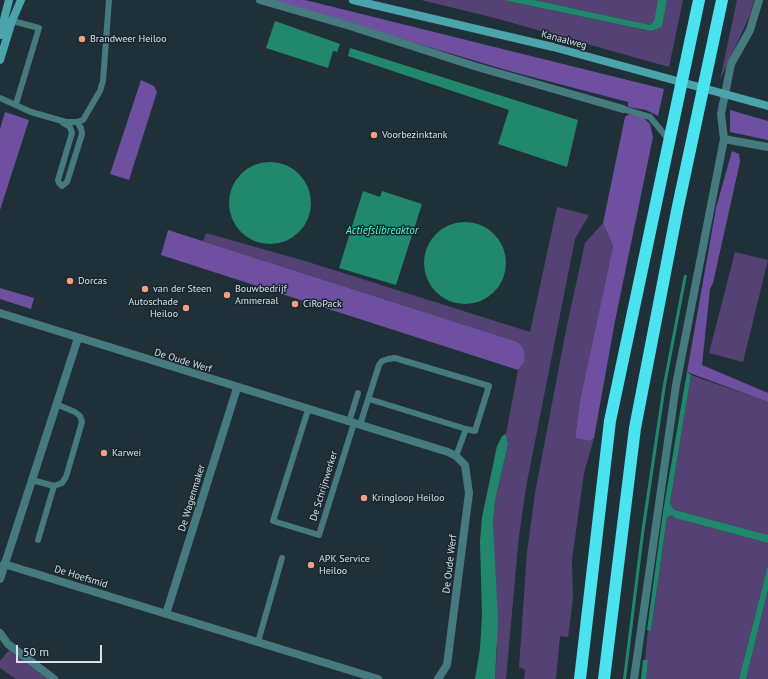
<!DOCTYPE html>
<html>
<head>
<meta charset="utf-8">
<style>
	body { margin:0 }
	#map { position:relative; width:768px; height:679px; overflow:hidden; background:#203039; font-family:"PT Sans",sans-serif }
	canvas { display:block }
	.scale { position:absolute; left:16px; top:645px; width:86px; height:18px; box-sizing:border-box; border:2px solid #d6e0e6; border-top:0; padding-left:5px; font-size:12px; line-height:14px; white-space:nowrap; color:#d6e0e6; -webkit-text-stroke:3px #17262f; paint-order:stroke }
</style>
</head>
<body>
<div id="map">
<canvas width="768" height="679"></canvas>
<div class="scale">50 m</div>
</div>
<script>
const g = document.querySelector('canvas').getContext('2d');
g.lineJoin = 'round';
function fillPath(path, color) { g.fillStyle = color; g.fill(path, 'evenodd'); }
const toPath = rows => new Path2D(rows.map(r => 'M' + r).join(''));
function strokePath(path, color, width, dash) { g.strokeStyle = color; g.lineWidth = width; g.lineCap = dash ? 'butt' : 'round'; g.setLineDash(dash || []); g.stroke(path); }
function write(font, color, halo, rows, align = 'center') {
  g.font = font + ' "PT Sans",sans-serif'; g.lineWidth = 3; g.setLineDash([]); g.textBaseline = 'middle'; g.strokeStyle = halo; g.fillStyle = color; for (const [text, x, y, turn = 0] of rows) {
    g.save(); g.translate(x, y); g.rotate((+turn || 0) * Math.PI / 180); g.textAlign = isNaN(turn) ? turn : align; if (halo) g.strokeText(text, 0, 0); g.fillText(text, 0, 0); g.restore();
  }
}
fillPath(toPath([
	[421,0,503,0,651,31,662,27,667,0,683,0,669,67,495,18],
	[534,0,658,0,654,21,650,25],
	[737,0,754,0,750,15,720,80],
	[557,207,589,215,575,239,527,482,519,535,506,679,495,679,497,650,493,523,495,501,508,444,506,434,518,370,524,362,518,342,203,241,206,233,305,261,530,332],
	[603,223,613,246,580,400,575,438,589,441,594,438,584,473,572,560,573,599,568,637,560,636,556,679,524,679,525,670,519,667,527,552,535,493,566,330,585,243],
	[735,252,768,260,743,362,709,353],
	[691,375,768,402,768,535,675,510,672,507,670,503],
	[672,515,675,518,768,543,768,565,739,679,646,679,648,660,645,660,648,630,651,631,667,517],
	[768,590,768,679,746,679],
	[9,650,47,679,16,679,0,668,0,661]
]), '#554274');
fillPath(toPath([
	[271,0,305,0,664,89,658,116,646,110,628,107,628,102,513,72],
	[141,80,154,86,157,92,129,180,110,174],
	[730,110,768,121,768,140,730,132],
	[5,112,29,120,0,210,0,129],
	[629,114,644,118,650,124,653,137,615,321,594,438,589,441,575,438,580,400,613,246,603,223,625,117],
	[732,151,739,154,740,162,713,283,710,289,702,365,768,393,768,402,687,372,716,208],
	[168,230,518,342,522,347,525,355,524,362,518,370,161,255],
	[0,288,34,298,31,309,0,299]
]), '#6f4f9f');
fillPath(toPath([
	[503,0,534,0,650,25,654,21,658,0,667,0,662,27,651,31],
	[275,21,340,44,337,52,333,51,328,68,266,48],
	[350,48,578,120,567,167,498,144,509,110,348,56],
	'229 203a41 41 0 1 1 82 0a41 41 0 1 1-82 0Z',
	[363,191,380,197,382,191,422,204,396,285,339,268],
	'424 263a41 41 0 1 1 82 0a41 41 0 1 1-82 0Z',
	[684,275,687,275,666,385,644,534,626,679,623,679,641,533,663,384],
	[687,372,691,375,670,503,672,507,675,510,768,535,768,543,675,518,672,515,667,517,651,631,647,630,663,512],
	[506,434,508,444,495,501,493,523,498,620,495,679,475,679,480,649,482,615,480,541,482,517,497,446,502,436],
	[768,565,768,590,746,679,739,679],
	[643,660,648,660,646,679,641,679]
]), '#21886d');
strokePath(toPath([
	[9,20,39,28,16,104],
	[0,98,31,112,66,122,77,122,83,120,100,91,103,81,109,0],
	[623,109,650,117,669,140],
	[63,123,70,127,72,133,58,180,59,183,62,186,67,182,82,134,81,128,77,122],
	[369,399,466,429],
	[308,410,273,521,319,535,354,423],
	[349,422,358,393],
	[360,425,379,365,382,361,388,359,395,358,489,386,475,431,466,429,456,456],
	[32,480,54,486,62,483,66,477,82,422,80,416,75,412,56,404],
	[38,540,54,486],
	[258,642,282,558]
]), '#457a7e', 6);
strokePath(toPath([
	[260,0,350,26,474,66,623,109],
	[724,139,768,147],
	[0,313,448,452,456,456,465,465,469,493,447,665,438,679],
	[4,564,378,679],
	[0,579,78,338],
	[166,614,237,388],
	[0,633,8,644,54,679],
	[634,679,676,385,724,139,721,114,731,64,750,30,759,0]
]), '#457a7e', 8);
strokePath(toPath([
	[353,0,553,47,768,106],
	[0,35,9,0],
	[0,60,12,21,21,0]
]), '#4ba4ac', 8);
strokePath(toPath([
	[580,679,610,421,699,0],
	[604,679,635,428,677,211,722,0]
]), '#4be3f0', 12);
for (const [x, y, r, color] of [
	[82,39,4,"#f39f85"],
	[374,135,4,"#f39f85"],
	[70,281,4,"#f39f85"],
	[145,289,4,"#f39f85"],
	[227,295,4,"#f39f85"],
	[295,304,4,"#f39f85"],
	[186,308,4,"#f39f85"],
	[104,453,4,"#f39f85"],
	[364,498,4,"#f39f85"],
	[311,565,4,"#f39f85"]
]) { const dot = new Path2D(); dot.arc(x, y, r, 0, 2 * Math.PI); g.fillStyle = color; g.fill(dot); strokePath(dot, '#17262f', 1.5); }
write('10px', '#d6e0e6', '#17262f', [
	["Brandweer Heiloo",90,39],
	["Voorbezinktank",382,135],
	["Dorcas",78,281],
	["van der Steen",153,289],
	["Bouwbedrijf",235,289],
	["Ammeraal",235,301],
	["Autoschade",178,302,"right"],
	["Heiloo",178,314,"right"],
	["CiRoPack",303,304],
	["Karwei",112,453],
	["Kringloop Heiloo",372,498],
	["APK Service",319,559],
	["Heiloo",319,571]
], 'left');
write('10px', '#d6e0e6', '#17262f', [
	["Kanaalweg",564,40,15],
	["De Oude Werf",183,361,17],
	["De Schrijnwerker",324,486,-73],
	["De Wagenmaker",192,498,-73],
	["De Oude Werf",450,564,-83],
	["De Hoefsmid",81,577,17]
]);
write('italic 11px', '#50fecf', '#17262f', [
	["Actiefslibreaktor",382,231]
]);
</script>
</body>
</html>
